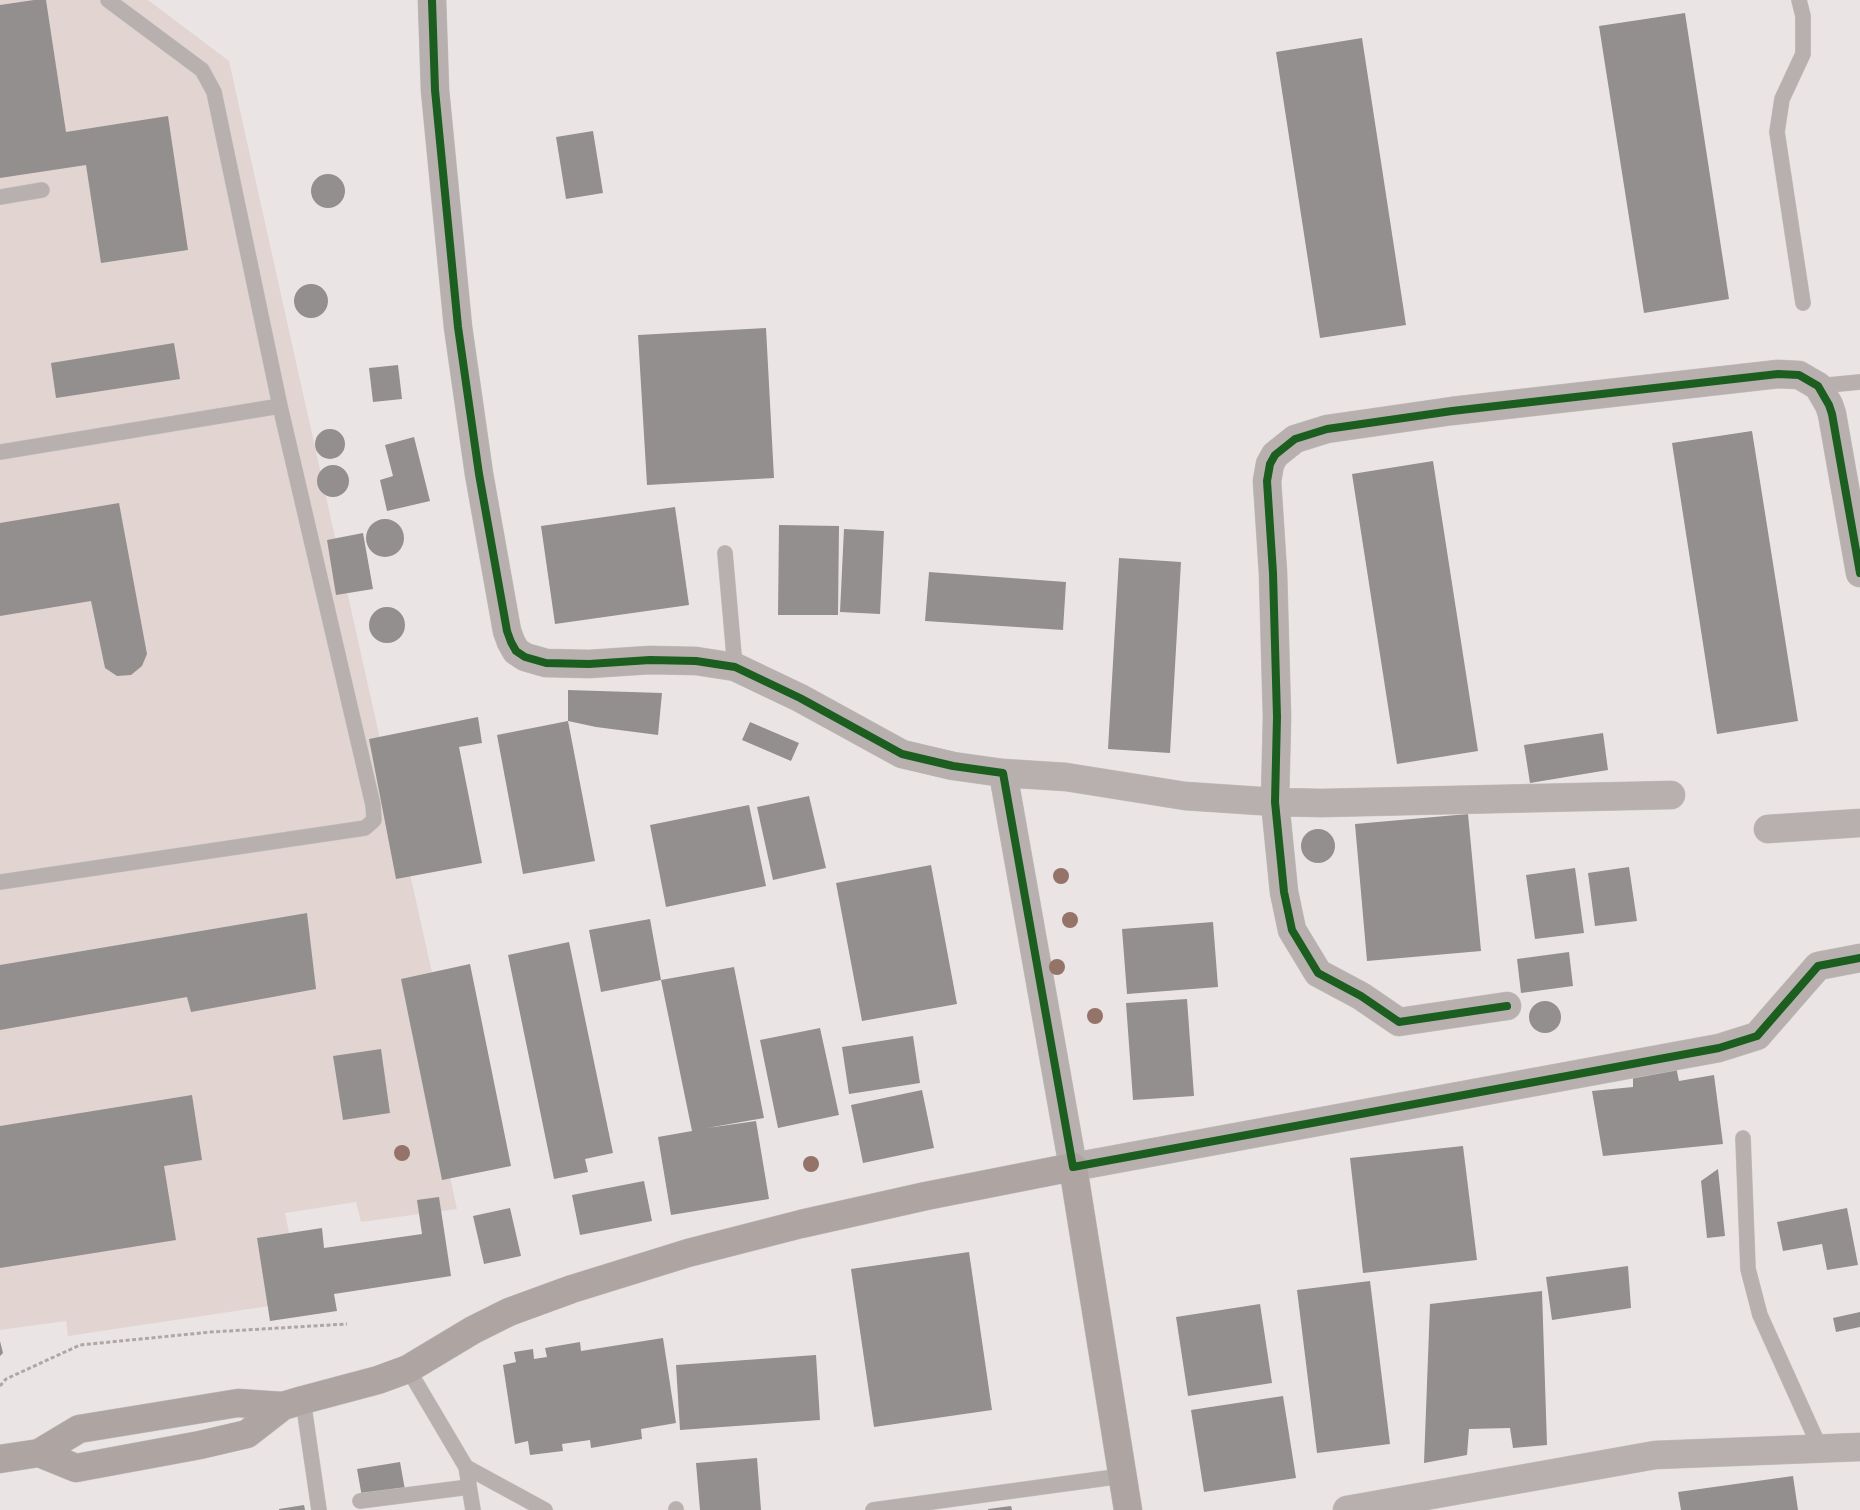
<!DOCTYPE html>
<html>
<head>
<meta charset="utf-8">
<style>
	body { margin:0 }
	canvas { display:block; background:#eae5e4 }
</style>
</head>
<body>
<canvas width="1860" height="1510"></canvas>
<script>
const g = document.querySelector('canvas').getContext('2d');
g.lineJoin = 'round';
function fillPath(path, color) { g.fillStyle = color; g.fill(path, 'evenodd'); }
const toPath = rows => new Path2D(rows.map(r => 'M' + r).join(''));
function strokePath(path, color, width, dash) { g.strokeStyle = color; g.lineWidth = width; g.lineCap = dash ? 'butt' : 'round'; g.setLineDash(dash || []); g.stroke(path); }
fillPath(toPath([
	[0,0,148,0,229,61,476,1170,450,1176,457,1209,361,1222,356,1202,285,1213,303,1301,68,1336,66,1321,0,1330]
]), '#e2d5d1');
fillPath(toPath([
	[34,0,46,0,66,132,168,116,188,250,101,263,86,165,0,178,0,5],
	[1685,13,1729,299,1644,313,1599,26],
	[1362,38,1406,325,1320,338,1276,52],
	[593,131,603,193,566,199,556,137],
	'311 191a17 17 0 1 1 34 0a17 17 0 1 1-34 0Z',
	'294 301a17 17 0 1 1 34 0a17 17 0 1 1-34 0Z',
	[766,328,774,478,647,485,638,335],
	[174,343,180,379,56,398,51,363],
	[398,365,402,399,373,402,369,368],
	'315 444a15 15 0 1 1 30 0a15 15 0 1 1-30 0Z',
	[1752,431,1798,721,1717,734,1672,443],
	[414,437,430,501,387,511,380,480,393,476,385,445],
	[1433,461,1478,751,1397,764,1352,474],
	'317 481a16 16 0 1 1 32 0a16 16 0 1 1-32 0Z',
	[119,503,147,654,142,666,131,675,117,676,105,668,91,601,0,616,0,523],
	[675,507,689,605,555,624,541,526],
	'366 538a19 19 0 1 1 38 0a19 19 0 1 1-38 0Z',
	[779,525,839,526,838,615,778,615],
	[844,529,884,531,880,614,840,612],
	[363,533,373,589,336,595,327,540],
	[1119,558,1181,562,1170,753,1108,749],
	[929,572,1066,582,1063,630,925,621],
	'369 625a18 18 0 1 1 36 0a18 18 0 1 1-36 0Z',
	[568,690,662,693,658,735,596,727,568,721],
	[478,717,482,743,459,747,482,863,396,879,369,739],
	[568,721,595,861,523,874,497,735],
	[750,722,799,743,791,761,742,740],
	[1603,733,1608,770,1530,783,1524,745],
	[809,796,826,868,773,880,757,807],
	[749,805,766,886,666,907,650,825],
	[1468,814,1481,951,1367,961,1355,824],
	'1301 846a17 17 0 1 1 34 0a17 17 0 1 1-34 0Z',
	[931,865,957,1004,862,1021,836,883],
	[1629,867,1637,921,1595,926,1588,873],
	[1575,868,1584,933,1535,939,1526,875],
	[307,913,316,989,191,1012,187,997,0,1030,0,965],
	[650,919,661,980,601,992,589,930],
	[1213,922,1218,987,1127,994,1122,929],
	[569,942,613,1153,585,1159,588,1172,554,1179,508,955],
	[1569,952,1573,986,1521,993,1517,959],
	[470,964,511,1166,442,1180,401,979],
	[734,967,764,1118,707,1128,756,1121,769,1199,671,1215,658,1137,692,1131,661,980],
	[1187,999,1194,1096,1133,1100,1126,1003],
	'1529 1017a16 16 0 1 1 32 0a16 16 0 1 1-32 0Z',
	[820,1028,839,1115,778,1128,760,1040],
	[913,1036,920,1083,849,1094,842,1047],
	[381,1049,390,1113,343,1120,333,1056],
	[1676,1067,1679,1081,1714,1075,1723,1144,1603,1156,1592,1091,1633,1087,1633,1073],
	[922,1090,934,1148,863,1163,851,1105],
	[192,1095,202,1160,164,1166,176,1240,0,1268,0,1126],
	[1463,1146,1477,1260,1363,1273,1350,1158],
	[1718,1169,1725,1236,1707,1238,1701,1181],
	[644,1181,652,1221,580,1235,572,1195],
	[439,1197,451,1276,334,1294,337,1311,270,1321,257,1238,322,1228,324,1248,422,1234,417,1200],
	[510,1208,521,1256,484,1264,473,1216],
	[1847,1208,1858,1265,1827,1270,1822,1244,1783,1251,1777,1222],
	[969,1252,992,1410,874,1427,851,1269],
	[1628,1266,1631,1308,1552,1320,1546,1277],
	[1370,1281,1390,1444,1317,1453,1297,1290],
	[1542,1291,1547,1445,1513,1448,1510,1428,1469,1429,1467,1455,1424,1463,1430,1304],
	[1260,1304,1272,1383,1188,1396,1176,1317],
	[1860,1312,1860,1327,1836,1332,1833,1318],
	[663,1338,676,1423,641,1429,642,1439,591,1448,590,1440,562,1444,563,1451,530,1455,528,1441,515,1444,503,1365,516,1362,514,1352,533,1349,534,1359,547,1357,545,1348,580,1342,581,1351],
	[0,1341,3,1353,0,1356],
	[816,1355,820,1420,680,1430,676,1365],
	[1283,1396,1296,1478,1204,1492,1191,1410],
	[757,1458,761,1510,700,1510,696,1463],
	[400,1462,405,1490,362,1497,357,1469],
	[1793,1476,1798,1510,1681,1510,1678,1492],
	[304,1505,305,1510,279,1510,279,1509],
	[1011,1506,1012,1510,988,1510,988,1509]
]), '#938f8e');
const lane = toPath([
	[1799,0,1803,16,1803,54,1782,99,1777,132,1803,303],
	[0,197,42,190],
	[1818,386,1860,382],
	[0,452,280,406],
	[725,553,735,667],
	[0,882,365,828,374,820,373,805,280,406,214,92,202,70,108,0],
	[1743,1138,1748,1269,1760,1315,1820,1448],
	[408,1369,466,1467,473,1510],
	[303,1400,319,1510],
	[466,1467,545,1510],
	[360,1501,469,1487],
	[676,1509,676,1510],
	[873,1510,1122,1476]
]);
const street = toPath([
	[432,0,435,90,458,327,479,474,507,631,511,642,516,651,525,657,546,663,589,664,650,660,696,661,735,667,800,698,902,754,953,766,1003,773,1073,1167,1719,1048,1757,1036,1818,966,1860,958],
	[1003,773,1066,777,1185,796,1275,802,1322,803,1671,795],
	[1768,829,1860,823],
	[1507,1006,1399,1022,1361,996,1318,973,1292,930,1284,892,1275,802,1277,717,1273,573,1267,481,1270,464,1275,455,1295,439,1327,429,1452,411,1778,374,1799,375,1818,386,1829,405,1832,414,1860,573],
	[1347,1510,1655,1455,1860,1447]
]);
const secondary = toPath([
	[39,1453,76,1468,200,1445,247,1434,283,1406],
	[0,1459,39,1453,79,1429,238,1403,283,1406,303,1400,378,1380,408,1369,473,1330,509,1312,572,1289,688,1253,801,1224,926,1196,1073,1167,1128,1510]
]);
strokePath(lane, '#c5c2c1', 16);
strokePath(street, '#c5c2c1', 29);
strokePath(secondary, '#c5c2c1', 29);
strokePath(toPath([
	[0,1386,6,1379,80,1345,211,1332,347,1324]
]), '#ada8a6', 3, [4, 2.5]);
strokePath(lane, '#b7b0ae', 15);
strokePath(street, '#b7b0ae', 28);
strokePath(secondary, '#aea5a3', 28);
strokePath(toPath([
	[432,0,435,90,458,327,479,474,507,631,511,642,516,651,525,657,546,663,589,664,650,660,696,661,735,667,800,698,902,754,953,766,1003,773,1073,1167,1719,1048,1757,1036,1818,966,1860,958],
	[1507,1006,1399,1022,1361,996,1318,973,1292,930,1284,892,1275,802,1277,717,1273,573,1267,481,1270,464,1275,455,1295,439,1327,429,1452,411,1778,374,1799,375,1818,386,1829,405,1832,414,1860,573]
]), '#1b5e20', 8);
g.fillStyle = '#947368';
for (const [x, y] of [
	[1061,876],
	[1070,920],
	[1057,967],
	[1095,1016],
	[402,1153],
	[811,1164]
]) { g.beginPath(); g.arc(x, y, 8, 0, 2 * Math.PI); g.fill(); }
</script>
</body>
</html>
